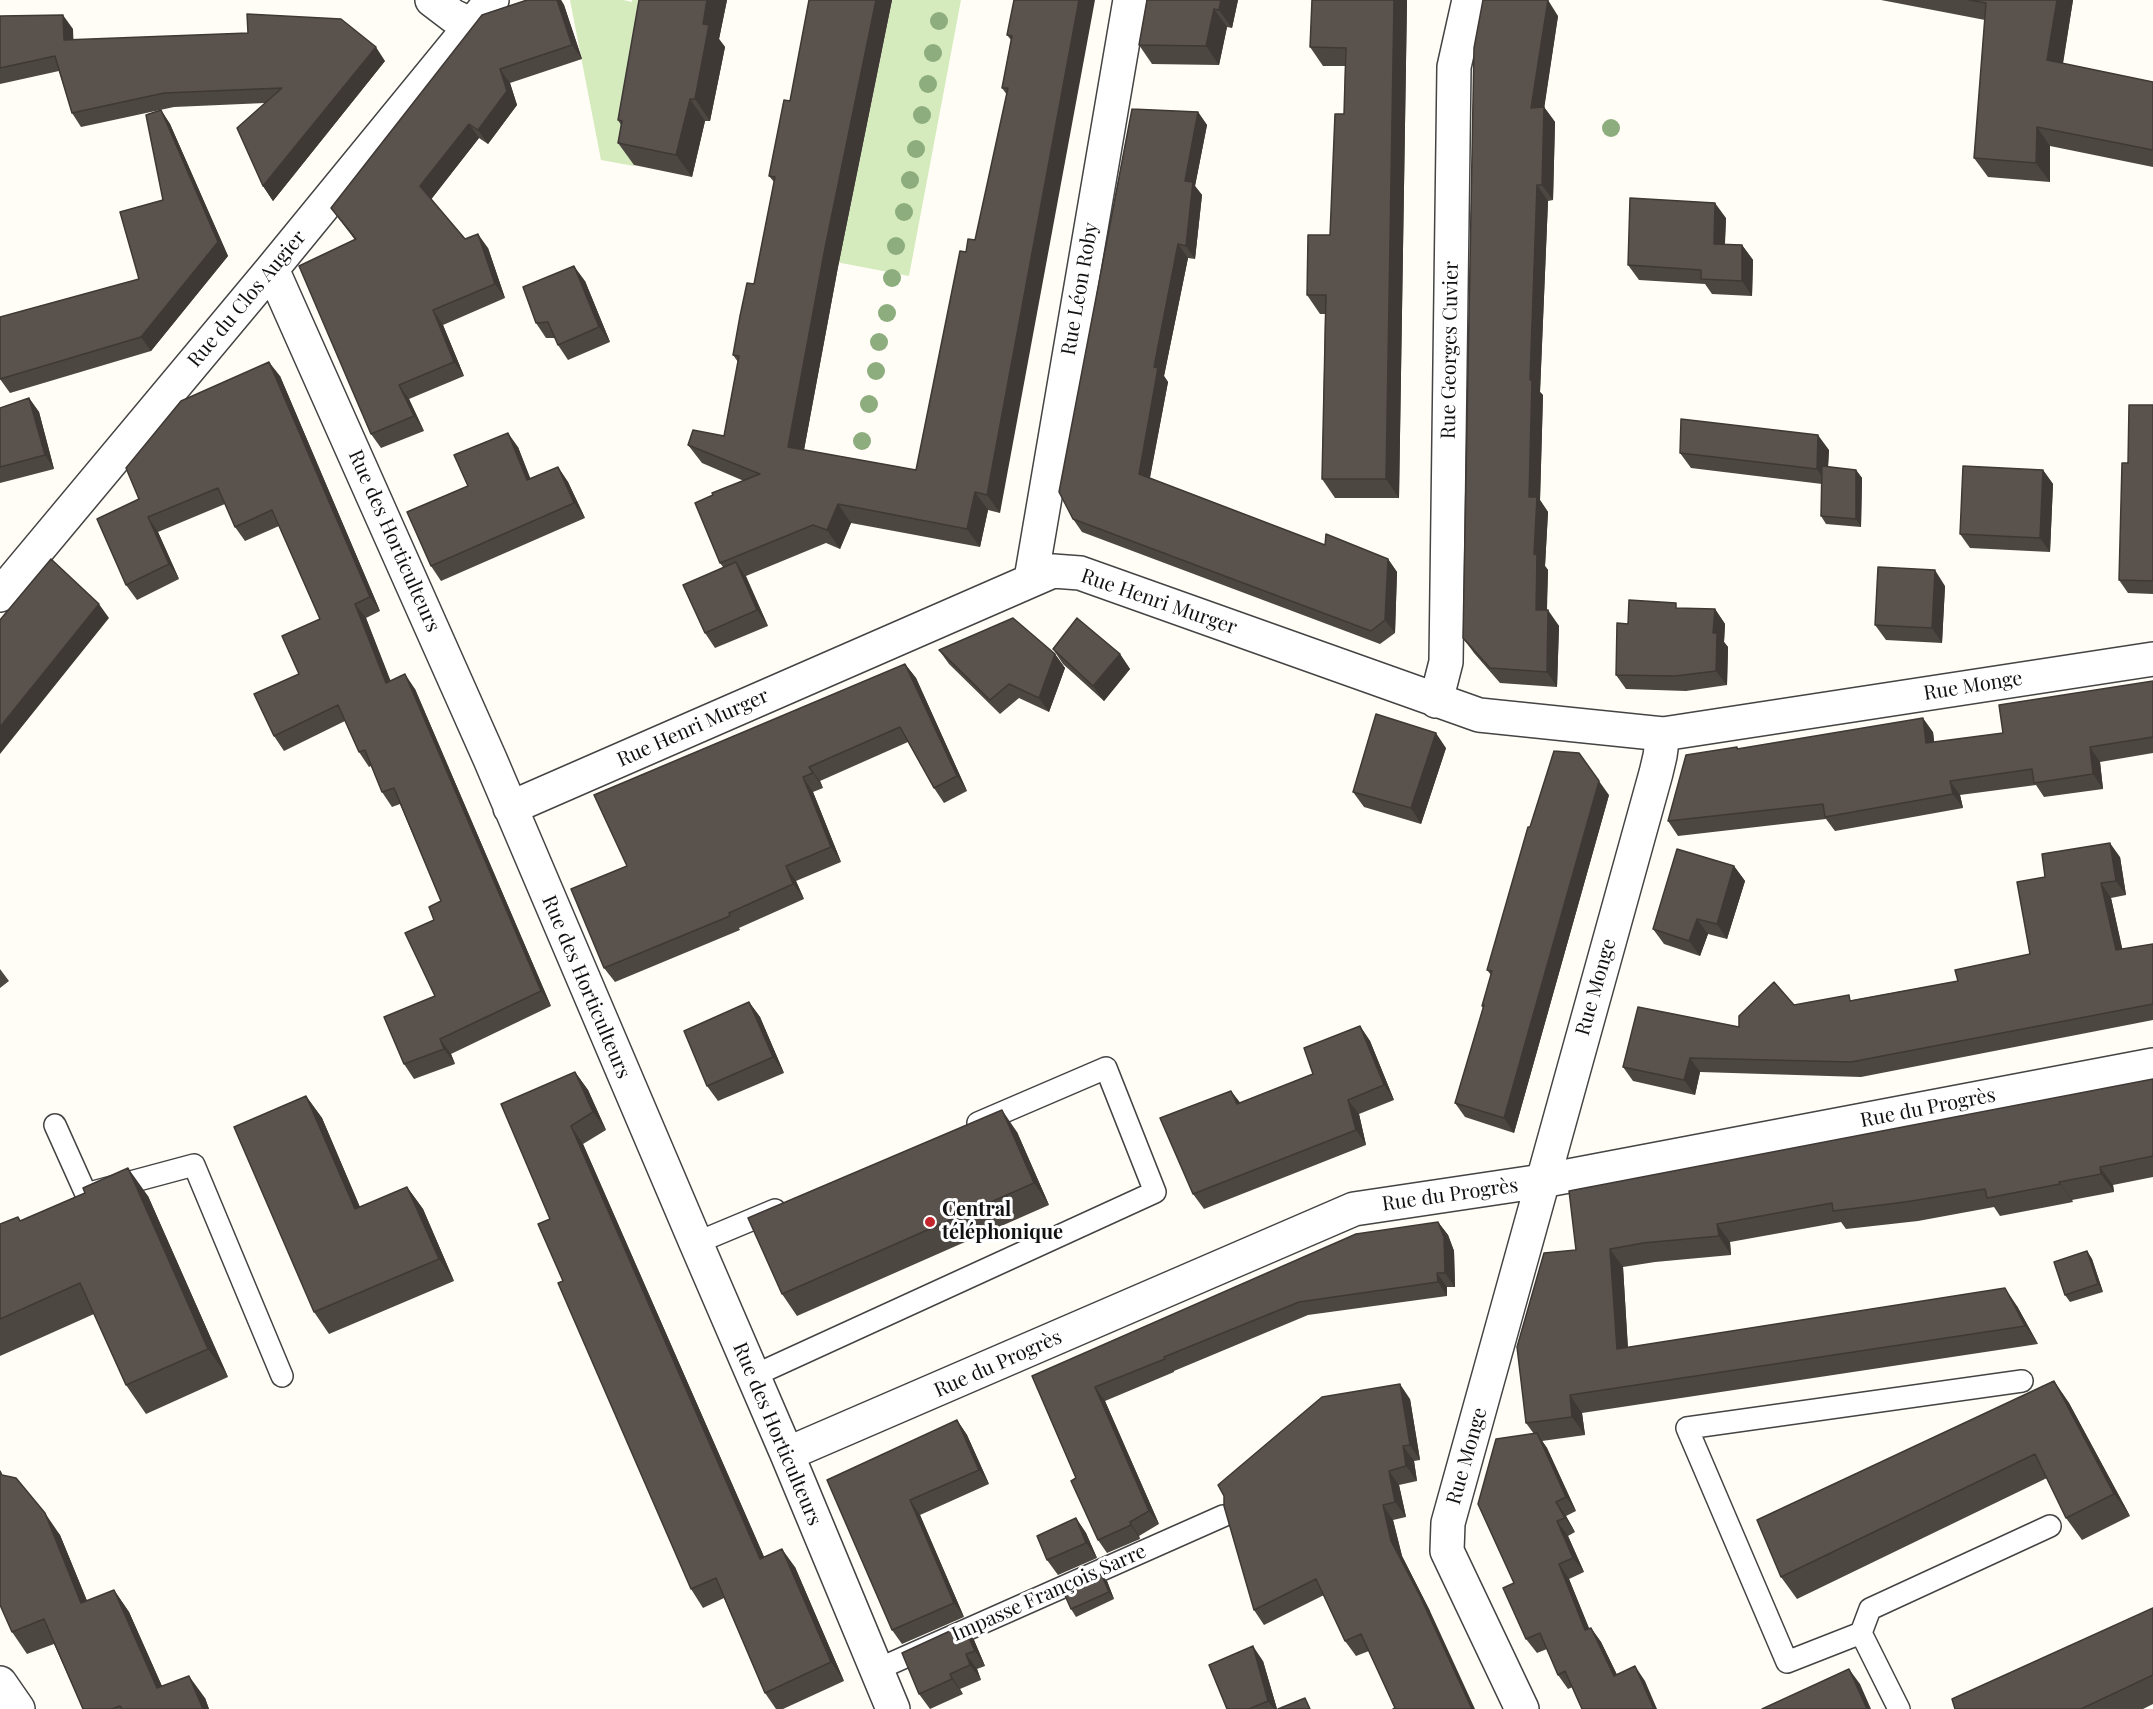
<!DOCTYPE html>
<html>
<head>
<meta charset="utf-8">
<style>
	body { margin:0 }
	canvas { display:block; background:#fffdf5 }
</style>
</head>
<body>
<canvas width="2153" height="1709"></canvas>
<script>
const g = document.querySelector('canvas').getContext('2d');
g.lineJoin = 'round';
function fillPath(path, color) { g.fillStyle = color; g.fill(path, 'evenodd'); }
const toPath = rows => new Path2D(rows.map(r => 'M' + r).join(''));
function strokePath(path, color, width, dash) { g.strokeStyle = color; g.lineWidth = width; g.lineCap = dash ? 'butt' : 'round'; g.setLineDash(dash || []); g.stroke(path); }
function write(font, color, halo, rows, align = 'center') {
  g.font = font + ' "Playfair Display",serif'; g.lineWidth = 6; g.setLineDash([]); g.textBaseline = 'middle'; g.strokeStyle = halo; g.fillStyle = color; for (const [text, x, y, turn = 0] of rows) {
    g.save(); g.translate(x, y); g.rotate((+turn || 0) * Math.PI / 180); g.textAlign = isNaN(turn) ? turn : align; if (halo) g.strokeText(text, 0, 0); g.fillText(text, 0, 0); g.restore();
  }
}
fillPath(toPath([
	[570,0,623,0,632,2,632,0,658,0,634,166,601,160],
	[892,0,961,0,909,276,836,262,844,238]
]), '#d5ebbd');
const lane = toPath([
	[55,1125,86,1194,194,1165,282,1376],
	[696,1243,775,1210],
	[753,1376,1155,1192,1106,1068,978,1123],
	[1861,1633,1870,1609,2050,1526],
	[876,1670,1223,1516],
	[1899,1709,1861,1633,1787,1662,1687,1428,2022,1381]
]);
const street = toPath([
	[432,0,453,16,472,25],
	[272,269,490,759,696,1243,787,1454,893,1709],
	[1031,579,1130,0],
	[0,595,272,269,492,0],
	[1436,701,1446,662,1454,67,1469,0],
	[510,808,1053,571,1080,573,1479,715,1663,734],
	[787,1454,1354,1209,1542,1181,2153,1065],
	[0,1683,18,1709],
	[1522,1709,1447,1551,1448,1523,1656,773,1660,756,1663,734,2153,659]
]);
strokePath(lane, '#444', 24);
strokePath(street, '#444', 36);
strokePath(lane, '#fff', 21);
strokePath(street, '#fff', 33);
g.fillStyle = '#8dad7f';
for (const [x, y] of [
	[939,21],
	[933,53],
	[928,84],
	[922,115],
	[1611,128],
	[916,149],
	[910,180],
	[904,212],
	[896,246],
	[892,278],
	[887,313],
	[879,342],
	[876,371],
	[869,404],
	[862,441]
]) { g.beginPath(); g.arc(x, y, 9, 0, 2 * Math.PI); g.fill(); }
fillPath(toPath([
	[527,0,561,0,564,5,582,59,510,83,517,105,488,144,479,138,431,199,465,239,488,248,505,298,443,325,464,376,409,399,424,431,381,448,371,434,355,240,331,208],
	[639,0,727,0,719,39,725,47,710,121,705,121,692,177,634,165,618,143,621,125,618,120],
	[809,0,892,0,838,267,804,450,916,470,966,252,975,240,1007,95,1002,88,1011,40,1007,35,1014,0,1000,513,988,510,980,547,851,523,840,549,826,543,746,576,768,626,715,648,705,633,723,567,720,563,744,481,702,463,688,445,724,436,738,362,733,355,754,284,774,182,769,176,790,101],
	[1147,0,1238,0,1232,28,1227,27,1219,65,1152,64,1139,45],
	[1312,0,1407,0,1399,498,1335,498,1322,479,1325,314,1320,314,1307,295,1330,235,1344,114,1345,66,1323,66,1310,47],
	[1881,0,2073,0,2063,64,2153,82,2153,167,2050,146,2050,182,1988,177,1974,158,1985,20],
	[0,16,73,29,73,40,385,61,273,201,263,186,265,103,174,107,81,127,72,113,59,71,0,84],
	[1558,16,1544,107,1555,122,1553,200,1548,201,1540,392,1543,395,1540,500,1548,512,1545,566,1548,570,1547,610,1559,626,1557,687,1500,683,1474,653,1463,638,1474,48],
	[161,110,170,124,228,256,151,351,10,393,0,379,139,279,163,200],
	[1198,112,1207,125,1195,186,1202,195,1195,259,1188,258,1164,376,1168,382,1150,478,1325,545,1388,559,1397,572,1395,633,1380,644,1082,532,1073,519],
	[1726,218,1725,244,1742,245,1753,260,1752,296,1712,294,1705,284,1639,280,1628,265],
	[585,281,610,342,568,360,558,345,555,338,546,338,536,323],
	[280,376,380,611,366,618,390,681,415,689,551,1006,451,1054,455,1064,414,1079,404,1064,435,996,434,920,441,901,400,804,392,807,382,792,371,766,369,767,359,752,345,721,284,751,274,736,320,619,279,526,245,541,235,527,225,504,158,532,179,579,137,600,126,585,139,499],
	[29,398,39,412,54,469,0,483,0,408],
	[2153,405,2153,594,2128,593,2119,580,2128,463],
	[518,447,530,479,558,467,568,482,585,518,441,581,431,566],
	[1829,450,1828,467,1856,470,1862,478,1861,527,1826,524,1821,516,1822,484,1691,468,1680,453],
	[2043,470,2053,484,2050,552,1970,548,1960,534],
	[1945,586,1942,643,1886,640,1875,625],
	[1680,609,1715,609,1725,624,1724,642,1728,647,1727,685,1686,691,1626,689,1616,675,1628,624],
	[1053,649,1120,654,1130,669,1104,701,1063,664],
	[939,650,1055,654,1065,668,1049,712,1019,698,1000,714,949,664],
	[905,664,916,678,967,791,944,803,934,788,908,742,820,781,823,788,813,792,841,862,796,881,804,899,739,928,740,930,615,982,604,968,627,866],
	[2153,681,2153,753,2100,762,2103,789,2044,797,2036,785,1960,795,1963,808,1835,831,1826,819,1678,836,1668,821,1737,747,1738,749,1933,732,1934,742,2003,733],
	[1446,748,1421,824,1364,807,1353,792],
	[1609,795,1514,1133,1465,1117,1455,1103,1483,1008,1482,1006,1491,975,1487,970,1530,827],
	[2120,857,2126,895,2111,898,2122,949,2153,944,2153,1020,1861,1077,1700,1072,1695,1095,1633,1081,1623,1067,1739,1027,1794,1005,1853,1000,1958,981,2030,954,2045,877],
	[1734,866,1745,881,1727,939,1708,934,1700,956,1664,944,1653,929],
	[0,969,9,981,0,988],
	[749,1002,760,1017,784,1073,718,1101,707,1086],
	[1360,1026,1370,1041,1394,1100,1359,1114,1366,1145,1204,1209,1193,1194,1231,1091,1240,1103,1313,1074],
	[575,1072,588,1090,606,1130,583,1144,764,1557,795,1567,844,1681,783,1709,776,1709,765,1693,724,1598,703,1608,691,1589,563,1281,550,1219],
	[2153,1079,2153,1177,2113,1185,2114,1192,2072,1200,2073,1202,2000,1216,1994,1207,1918,1221,1846,1229,1841,1222,1730,1242,1731,1255,1655,1262,1623,1267,1628,1348,2017,1306,2038,1344,1582,1413,1585,1435,1542,1441,1547,1448,1576,1511,1566,1516,1575,1532,1568,1536,1584,1572,1569,1579,1589,1629,1591,1628,1601,1642,1617,1675,1645,1681,1573,1687,1568,1689,1558,1675,1547,1649,1537,1653,1526,1639,1514,1583,1534,1434,1526,1423,1576,1250],
	[306,1096,322,1118,360,1207,407,1187,423,1209,454,1281,329,1334,314,1312],
	[1017,1132,1049,1205,797,1316,782,1294],
	[148,1196,228,1377,146,1414,126,1385,94,1314,0,1356,0,1224,18,1217,21,1221],
	[1438,1222,1448,1235,1454,1251,1455,1287,1447,1287,1447,1296,1308,1315,1174,1371,1174,1372,1105,1401,1159,1524,1139,1536,1140,1539,1107,1553,1098,1540,1076,1478,1032,1376],
	[2087,1251,2092,1259,2103,1292,2070,1302,2065,1295],
	[2054,1381,2069,1403,2130,1516,2082,1540,2066,1518,2047,1478,1797,1599,1781,1577],
	[1410,1399,1420,1460,1414,1461,1417,1481,1399,1485,1406,1517,1393,1520,1402,1556,1430,1611,1395,1708,1369,1651,1356,1656,1345,1641,1324,1595,1264,1625,1254,1610],
	[957,1420,967,1435,989,1484,920,1515,964,1617,902,1644,892,1630,827,1480],
	[2,1475,60,1535,87,1601,114,1590,129,1612,162,1686,205,1698,209,1709,83,1709,54,1644,27,1654,12,1632],
	[1076,1518,1086,1533,1097,1558,1058,1575,1047,1560],
	[1107,1581,1114,1599,1076,1617,1071,1609],
	[2153,1608,2153,1704,2143,1709,1955,1709],
	[963,1625,974,1640,985,1666,977,1669,981,1680,960,1689,963,1694,930,1709,919,1694],
	[1263,1661,1277,1709,1227,1709]
]), '#4d4742');
fillPath(toPath([
	[557,0,561,0,564,5,582,59,572,45],
	[707,0,727,0,719,39,725,47,710,121,695,99,703,24],
	[876,0,892,0,838,267,801,466,788,447,825,248],
	[1079,0,1095,0,1000,513,987,495],
	[1221,0,1238,0,1232,28,1219,10],
	[1394,0,1407,0,1399,498,1386,479],
	[1548,0,1558,16,1542,123,1531,108],
	[2057,0,2073,0,2060,80,2047,60],
	[1214,9,1227,27,1219,65,1206,46],
	[63,15,73,29,74,54,64,40],
	[376,47,385,61,273,201,263,186],
	[500,69,510,83,517,105,488,144,478,130],
	[690,99,705,121,692,177,676,155],
	[1544,107,1555,122,1553,200,1542,185],
	[161,110,170,124,228,256,151,351,141,337,218,242],
	[1198,112,1207,125,1195,186,1202,195,1195,259,1186,246,1185,181],
	[469,124,479,138,430,201,420,186],
	[2037,127,2050,146,2050,182,2036,163],
	[1537,185,1548,201,1540,392,1543,395,1540,500,1548,512,1545,566,1548,570,1546,625,1536,610,1534,554,1529,497,1530,380],
	[1715,203,1726,218,1724,259,1714,244],
	[478,234,488,248,505,298,495,284],
	[1178,244,1188,258,1164,376,1168,382,1148,487,1139,474,1154,367],
	[1742,245,1753,260,1752,296,1742,281],
	[574,266,585,281,610,342,599,327],
	[433,310,443,325,464,376,454,362],
	[269,362,280,376,380,611,370,597],
	[399,385,409,399,424,431,414,416],
	[29,398,39,412,54,469,45,455],
	[508,433,518,447,537,495,527,480],
	[1818,435,1829,450,1827,485,1817,469],
	[558,467,568,482,585,518,574,503],
	[1856,470,1862,478,1861,527,1856,519],
	[2043,470,2053,484,2050,552,2040,538],
	[975,492,988,510,980,547,967,529],
	[838,504,851,523,840,549,827,530],
	[148,517,158,532,179,579,169,564],
	[1388,559,1397,572,1395,633,1385,620],
	[736,562,746,577,768,626,757,610],
	[1935,570,1945,586,1942,643,1932,628],
	[99,604,109,618,0,754,0,727],
	[355,604,366,618,397,697,386,683],
	[1715,609,1725,624,1724,642,1728,647,1727,685,1716,671,1713,633],
	[1548,610,1559,626,1557,687,1547,672],
	[1055,654,1065,668,1049,712,1039,698],
	[1120,654,1130,669,1104,701,1093,686],
	[905,664,916,678,967,791,957,776],
	[405,674,415,689,551,1006,541,991],
	[1923,718,1933,732,1936,757,1926,743],
	[1436,733,1446,748,1421,824,1411,808],
	[2090,747,2100,762,2103,789,2093,774],
	[809,767,820,781,823,788],
	[803,777,813,792,841,862,831,847],
	[1599,781,1609,795,1514,1133,1504,1118],
	[1950,781,1960,795,1963,808,1953,794],
	[2110,843,2120,857,2126,895,2116,881],
	[786,866,796,881,804,899,793,884],
	[1734,866,1745,881,1727,939,1717,924],
	[2101,883,2111,898,2126,965,2116,950],
	[1697,919,1708,934,1700,956,1689,941],
	[749,1002,760,1017,784,1073,773,1057],
	[1360,1026,1370,1041,1394,1100,1384,1085],
	[440,1039,451,1054,455,1064,444,1049],
	[1690,1058,1700,1072,1695,1095,1684,1080],
	[575,1072,588,1090,606,1130,593,1112],
	[1231,1091,1242,1105,1237,1104],
	[306,1096,322,1118,370,1231,355,1209],
	[1348,1100,1359,1114,1366,1145,1356,1130],
	[1002,1110,1017,1132,1049,1205,1034,1183],
	[571,1126,583,1144,773,1577,760,1559],
	[2100,1167,2113,1185,2114,1192,2101,1174],
	[128,1168,148,1196,228,1377,208,1349],
	[2059,1182,2072,1200,2073,1202,2060,1184],
	[407,1187,423,1209,454,1281,439,1259],
	[1438,1222,1448,1235,1454,1251,1455,1287,1445,1273],
	[1717,1224,1730,1242,1731,1255,1719,1236],
	[1610,1249,1623,1267,1629,1368,1617,1349],
	[2087,1251,2092,1259,2103,1292,2098,1284],
	[1437,1273,1447,1287,1447,1296,1438,1282],
	[2005,1288,2017,1306,2038,1344,2025,1326],
	[2054,1381,2069,1403,2130,1516,2114,1494],
	[1400,1384,1410,1399,1420,1460,1410,1445],
	[1095,1387,1105,1401,1159,1524,1149,1511],
	[1570,1395,1582,1413,1585,1435,1572,1417],
	[957,1420,967,1435,989,1484,979,1470],
	[1537,1433,1547,1448,1576,1511,1566,1497],
	[1403,1446,1414,1461,1417,1481,1406,1466],
	[1389,1471,1399,1485,1406,1517,1395,1502],
	[910,1500,920,1515,964,1617,954,1603],
	[1556,1502,1566,1516,1575,1532,1565,1518],
	[1383,1505,1393,1520,1402,1556,1430,1611,1475,1709,1472,1709,1391,1541],
	[45,1513,60,1535,97,1625,81,1603],
	[1076,1518,1086,1533,1097,1558,1086,1543],
	[1557,1521,1568,1536,1584,1572,1573,1558],
	[1130,1522,1139,1536,1140,1539,1131,1525],
	[782,1549,795,1567,844,1681,831,1662],
	[1559,1564,1569,1579,1596,1645,1585,1630],
	[1101,1574,1107,1581,1114,1599,1109,1592],
	[114,1590,129,1612,172,1709,157,1688],
	[963,1625,974,1640,985,1666,975,1651],
	[1591,1628,1601,1642,1625,1691,1614,1676],
	[1253,1646,1263,1661,1277,1709,1274,1709,1268,1701],
	[966,1654,977,1669,981,1680,970,1665],
	[1635,1666,1645,1681,1657,1709,1654,1709],
	[1849,1669,1860,1684,1871,1709,1867,1709],
	[950,1674,960,1689,963,1694,952,1679],
	[189,1676,205,1698,209,1709,203,1709]
]), '#3f3936');
const building = toPath([
	[527,0,557,0,572,45,500,69,507,91,478,130,469,124,420,186,465,239,478,234,495,284,433,310,454,362,399,385,414,416,371,434,299,266,356,239,331,208,482,15,527,0],
	[639,0,707,0,703,24,709,25,695,99,690,99,676,155,618,143,622,121,618,120,639,0],
	[809,0,876,0,825,248,788,447,916,470,960,251,966,252,968,239,975,240,1008,88,1002,88,1012,36,1007,35,1014,0,1079,0,987,495,975,492,967,529,838,504,827,530,813,525,720,563,695,503,713,495,712,493,760,474,688,445,693,430,724,436,739,356,733,355,740,316,747,283,754,284,775,177,769,176,784,100,790,101,809,0],
	[1147,0,1221,0,1219,10,1214,9,1206,46,1139,45,1147,0],
	[1312,0,1394,0,1386,479,1322,479,1326,295,1307,295,1308,235,1330,235,1335,114,1344,114,1346,48,1310,47,1312,0],
	[1483,0,1548,0,1531,108,1544,107,1542,185,1537,185,1530,380,1532,380,1529,497,1537,497,1534,554,1537,555,1536,610,1548,610,1547,672,1490,668,1463,638,1474,48,1483,0],
	[1969,0,2057,0,2047,60,2153,82,2153,150,2037,127,2036,163,1974,158,1986,3,1969,0],
	[247,14,341,19,376,47,263,186,237,128,282,88,164,93,72,113,55,56,0,68,0,16,63,15,64,40,248,33,247,14],
	[1132,109,1198,112,1185,181,1193,182,1186,246,1178,244,1154,367,1158,368,1139,474,1325,545,1326,534,1388,559,1385,620,1371,631,1073,519,1059,492,1132,109],
	[161,110,218,242,141,337,0,379,0,317,139,279,120,212,163,200,146,115,161,110],
	[1630,198,1715,203,1714,244,1742,245,1742,281,1701,279,1701,270,1628,265,1630,198],
	[574,266,599,327,558,345,548,322,536,323,523,287,574,266],
	[269,362,370,597,355,604,386,683,405,674,541,991,440,1039,444,1049,404,1064,384,1017,435,996,405,933,434,920,429,907,441,901,394,788,382,792,365,750,359,752,338,705,274,736,254,694,299,674,282,636,320,619,272,510,235,527,218,488,148,517,169,564,126,585,97,519,139,499,126,468,181,401,269,362],
	[29,398,45,455,0,467,0,408,29,398],
	[2129,405,2153,405,2153,581,2119,580,2122,463,2128,463,2129,405],
	[1681,419,1818,435,1817,469,1680,453,1681,419],
	[508,433,527,480,558,467,574,503,431,566,407,512,468,486,454,455,508,433],
	[1822,466,1856,470,1856,519,1821,516,1822,466],
	[1963,466,2043,470,2040,538,1960,534,1963,466],
	[51,559,99,604,0,727,0,620,51,559],
	[736,562,757,610,705,633,683,585,736,562],
	[1878,567,1935,570,1932,628,1875,625,1878,567],
	[1629,600,1676,603,1676,608,1715,609,1713,633,1717,633,1716,671,1675,676,1616,675,1617,623,1628,624,1629,600],
	[1013,618,1055,654,1039,698,1009,684,990,700,939,650,1013,618],
	[1077,618,1120,654,1093,686,1053,649,1077,618],
	[905,664,957,776,934,788,900,727,809,767,813,773,803,777,831,847,786,866,793,884,729,913,730,916,604,968,571,889,627,866,594,795,905,664],
	[2153,681,2153,737,2090,747,2093,774,2034,783,2032,769,1950,781,1953,794,1825,817,1823,804,1668,821,1686,755,1737,747,1737,749,1923,718,1926,743,2003,733,1999,705,2153,681],
	[1376,714,1436,733,1411,808,1353,792,1376,714],
	[1554,751,1579,753,1599,781,1504,1118,1455,1103,1484,1005,1482,1006,1492,971,1487,970,1528,827,1530,827,1554,751],
	[2110,843,2116,881,2101,883,2116,950,2153,944,2153,1004,1851,1062,1690,1058,1684,1080,1623,1067,1638,1007,1739,1027,1739,1016,1774,982,1794,1005,1849,995,1850,1001,1958,981,1955,970,2030,954,2017,882,2045,877,2042,854,2110,843],
	[1677,849,1734,866,1717,924,1697,919,1689,941,1653,929,1677,849],
	[749,1002,773,1057,707,1086,684,1031,749,1002],
	[1360,1026,1384,1085,1348,1100,1356,1130,1193,1194,1160,1118,1231,1091,1237,1104,1313,1074,1304,1048,1360,1026],
	[575,1072,593,1112,571,1126,760,1559,782,1549,831,1662,765,1693,716,1578,691,1589,558,1283,563,1281,538,1224,550,1219,501,1104,575,1072],
	[2153,1079,2153,1156,2100,1167,2101,1174,2059,1182,2060,1184,1987,1198,1985,1189,1905,1202,1833,1211,1832,1203,1717,1224,1719,1236,1643,1243,1610,1249,1617,1349,2005,1288,2025,1326,1570,1395,1572,1417,1526,1423,1517,1347,1544,1253,1576,1250,1569,1191,2153,1079],
	[306,1096,355,1209,407,1187,439,1259,314,1312,234,1127,306,1096],
	[1002,1110,1034,1183,782,1294,748,1218,1002,1110],
	[128,1168,208,1349,126,1385,80,1283,0,1319,0,1224,18,1217,20,1221,85,1193,83,1188,128,1168],
	[1438,1222,1444,1237,1445,1273,1437,1273,1438,1282,1299,1302,1164,1357,1165,1359,1095,1387,1149,1511,1130,1522,1131,1525,1098,1540,1071,1481,1076,1478,1032,1376,1356,1234,1438,1222],
	[2087,1251,2098,1284,2065,1295,2054,1262,2087,1251],
	[2054,1381,2114,1494,2066,1518,2035,1454,1781,1577,1757,1520,2054,1381],
	[1400,1384,1410,1445,1403,1446,1406,1466,1389,1471,1395,1502,1383,1505,1391,1541,1420,1596,1472,1709,1393,1709,1395,1708,1361,1634,1345,1641,1316,1579,1254,1610,1224,1506,1224,1496,1218,1485,1322,1397,1400,1384],
	[957,1420,979,1470,910,1500,954,1603,892,1630,827,1480,957,1420],
	[1537,1433,1566,1497,1556,1502,1565,1518,1557,1521,1573,1558,1559,1564,1585,1630,1591,1628,1614,1676,1635,1666,1654,1709,1582,1709,1565,1671,1558,1675,1540,1633,1526,1639,1503,1588,1514,1583,1478,1504,1496,1439,1537,1433],
	[0,1471,2,1475,16,1478,45,1513,81,1603,114,1590,157,1688,189,1676,203,1709,122,1709,120,1706,112,1709,83,1709,44,1619,12,1632,0,1605,0,1471],
	[1076,1518,1086,1543,1047,1560,1037,1536,1076,1518],
	[1101,1574,1109,1592,1071,1609,1063,1591,1101,1574],
	[2153,1608,2153,1675,2081,1709,1955,1709,1952,1699,2153,1608],
	[963,1625,975,1651,966,1654,970,1665,950,1674,952,1679,919,1694,902,1653,963,1625],
	[1253,1646,1268,1701,1249,1709,1227,1709,1209,1665,1253,1646],
	[1849,1669,1867,1709,1762,1709,1849,1669],
	[1305,1698,1310,1709,1278,1709,1305,1698]
]);
fillPath(building, '#5a524d');
strokePath(building, '#3f3936', 1.5);
for (const [x, y, r, color] of [
	[930,1222,6,"#c4262e"]
]) { const dot = new Path2D(); dot.arc(x, y, r, 0, 2 * Math.PI); g.fillStyle = color; g.fill(dot); strokePath(dot, '#fff', 2); }
write('20px', '#111', '#fff', [
	["Rue Léon Roby",1080,289,-80],
	["Rue du Clos Augier",247,299,-50],
	["Rue Georges Cuvier",1450,350,-89],
	["Rue des Horticulteurs",394,541,66],
	["Rue Henri Murger",1159,602,19],
	["Rue Monge",1973,686,-9],
	["Rue Henri Murger",693,728,-24],
	["Rue des Horticulteurs",586,987,67],
	["Rue Monge",1596,987,-74],
	["Rue du Progrès",1928,1108,-11],
	["Rue du Progrès",1450,1195,-8],
	["Rue du Progrès",998,1364,-24],
	["Rue des Horticulteurs",777,1434,67],
	["Rue Monge",1467,1456,-74],
	["Impasse François Sarre",1049,1593,-24]
]);
write('bold 20px', '#111', '#fff', [
	["Central",942,1210],
	["téléphonique",942,1233]
], 'left');
</script>
</body>
</html>
